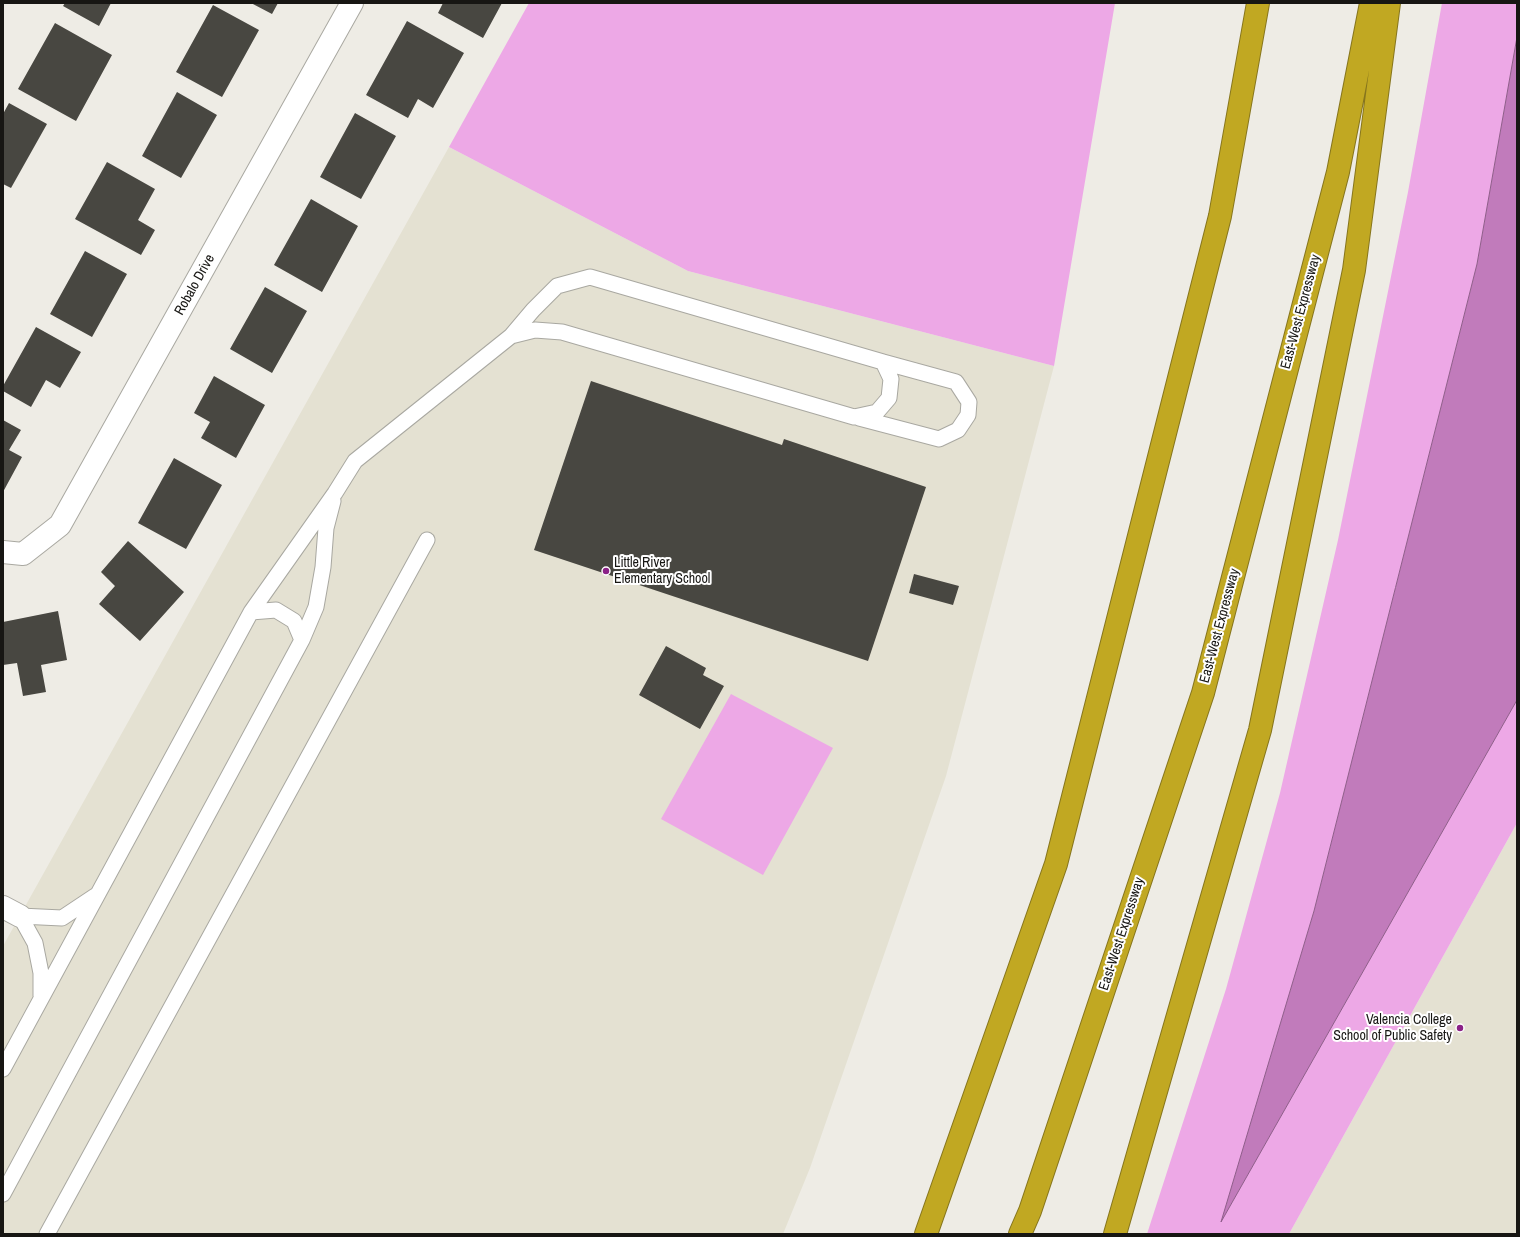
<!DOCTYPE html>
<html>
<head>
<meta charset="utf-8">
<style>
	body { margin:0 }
	#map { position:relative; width:1520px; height:1237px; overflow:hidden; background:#eeece5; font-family:"Archivo Narrow",sans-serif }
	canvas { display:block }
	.frame { position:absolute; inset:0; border:4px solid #171613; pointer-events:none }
</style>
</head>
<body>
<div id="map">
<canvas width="1520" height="1237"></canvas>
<div class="frame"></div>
</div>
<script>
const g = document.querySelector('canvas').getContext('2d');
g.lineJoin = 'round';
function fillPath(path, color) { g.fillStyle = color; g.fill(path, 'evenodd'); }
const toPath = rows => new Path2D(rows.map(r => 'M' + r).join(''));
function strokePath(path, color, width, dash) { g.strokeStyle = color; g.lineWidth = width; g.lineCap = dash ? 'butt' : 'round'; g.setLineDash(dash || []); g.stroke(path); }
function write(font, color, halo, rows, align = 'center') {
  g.font = font + ' "Archivo Narrow",sans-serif'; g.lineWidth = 4; g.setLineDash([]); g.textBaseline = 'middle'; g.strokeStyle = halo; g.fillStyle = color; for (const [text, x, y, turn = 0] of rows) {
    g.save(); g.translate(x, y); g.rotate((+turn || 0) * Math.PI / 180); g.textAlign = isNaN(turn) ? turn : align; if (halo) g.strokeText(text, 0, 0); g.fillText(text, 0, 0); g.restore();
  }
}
fillPath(toPath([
	[449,147,688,271,1054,366,946,776,810,1168,783,1234,3,1234,3,946],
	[1517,823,1517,1234,1289,1234]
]), '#e4e1d2');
fillPath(toPath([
	[529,3,1115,3,1054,366,688,271,449,147],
	[1442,3,1517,3,1517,37,1477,264,1314,911,1222,1220,1517,700,1517,823,1289,1234,1147,1234,1226,989,1280,793,1338,540,1408,192],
	[731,694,833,748,763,875,661,819]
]), '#eda8e6');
const water = toPath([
	[1517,37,1517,700,1221,1222,1314,911,1477,264,1517,37]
]);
fillPath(water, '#c17bbb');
strokePath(water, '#8e5d89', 1);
fillPath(toPath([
	[65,3,111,3,99,26,63,6],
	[251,3,278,3,272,14],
	[443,3,502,3,483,38,438,13],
	[213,5,259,30,222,97,176,72],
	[407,21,464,53,433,108,418,99,408,118,366,95],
	[55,23,112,55,76,121,18,89],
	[177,92,217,115,181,178,142,156],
	[9,103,47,124,11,188,3,184,3,114],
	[355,113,396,136,361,199,320,177],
	[107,162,155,189,138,220,155,230,141,255,75,219],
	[311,199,358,226,322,292,274,265],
	[85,251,127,274,92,337,50,314],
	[265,287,307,311,272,373,230,349],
	[36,327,81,352,60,388,46,380,31,407,3,391,3,386],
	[214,376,265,405,236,458,201,438,210,422,194,413],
	[591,381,782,445,784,439,926,487,868,661,534,550],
	[3,420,21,430,9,450,22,457,3,492],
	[174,458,222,485,186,549,138,523],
	[128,541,184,592,140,641,99,604,115,586,101,572],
	[914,574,959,586,953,605,909,593],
	[58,611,67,660,41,665,46,692,23,696,17,663,3,665,3,622],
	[666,646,706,668,703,675,724,686,700,729,639,695]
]), '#484741');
const service = toPath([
	[859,418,939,439,958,430,968,415,969,402,956,382,883,362],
	[251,612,276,610,294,621,302,640],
	[20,916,35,943,41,973,41,996],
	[20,916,62,918,95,896],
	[3,1069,251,612,335,493,355,461,511,336,533,310,557,286,590,277,883,362,891,379,889,398,877,412,854,417,562,332,535,330,511,336],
	[3,1194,302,640,316,607,323,567,326,528,333,501],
	[47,1234,427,540]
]);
const minor = toPath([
	[3,552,23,554,60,525,352,3],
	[3,907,20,916]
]);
const motorway = toPath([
	[926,1234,1056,864,1220,216,1258,3],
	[1020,1234,1030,1211,1203,693,1338,172,1371,3],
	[1115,1234,1260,730,1354,270,1389,3]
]);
strokePath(service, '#a9a8a1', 17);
strokePath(minor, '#a9a8a1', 24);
strokePath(motorway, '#86751d', 24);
strokePath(service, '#fff', 15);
strokePath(minor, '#fff', 22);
strokePath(motorway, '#c1a822', 22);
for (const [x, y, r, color] of [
	[606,571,4,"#8b2187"],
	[1460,1028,4,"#8b2187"]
]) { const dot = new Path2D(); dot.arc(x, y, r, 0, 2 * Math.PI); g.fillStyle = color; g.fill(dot); strokePath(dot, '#fff', 1.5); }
write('14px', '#171613', '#fff', [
	["Robalo Drive",195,285,-61],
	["East-West Expressway",1301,312,-75],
	["East-West Expressway",1220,626,-75],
	["East-West Expressway",1122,934,-72]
]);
write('14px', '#171613', '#fff', [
	["Little River",614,563],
	["Elementary School",614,579],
	["Valencia College",1452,1020,"right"],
	["School of Public Safety",1452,1036,"right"]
], 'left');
</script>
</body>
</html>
